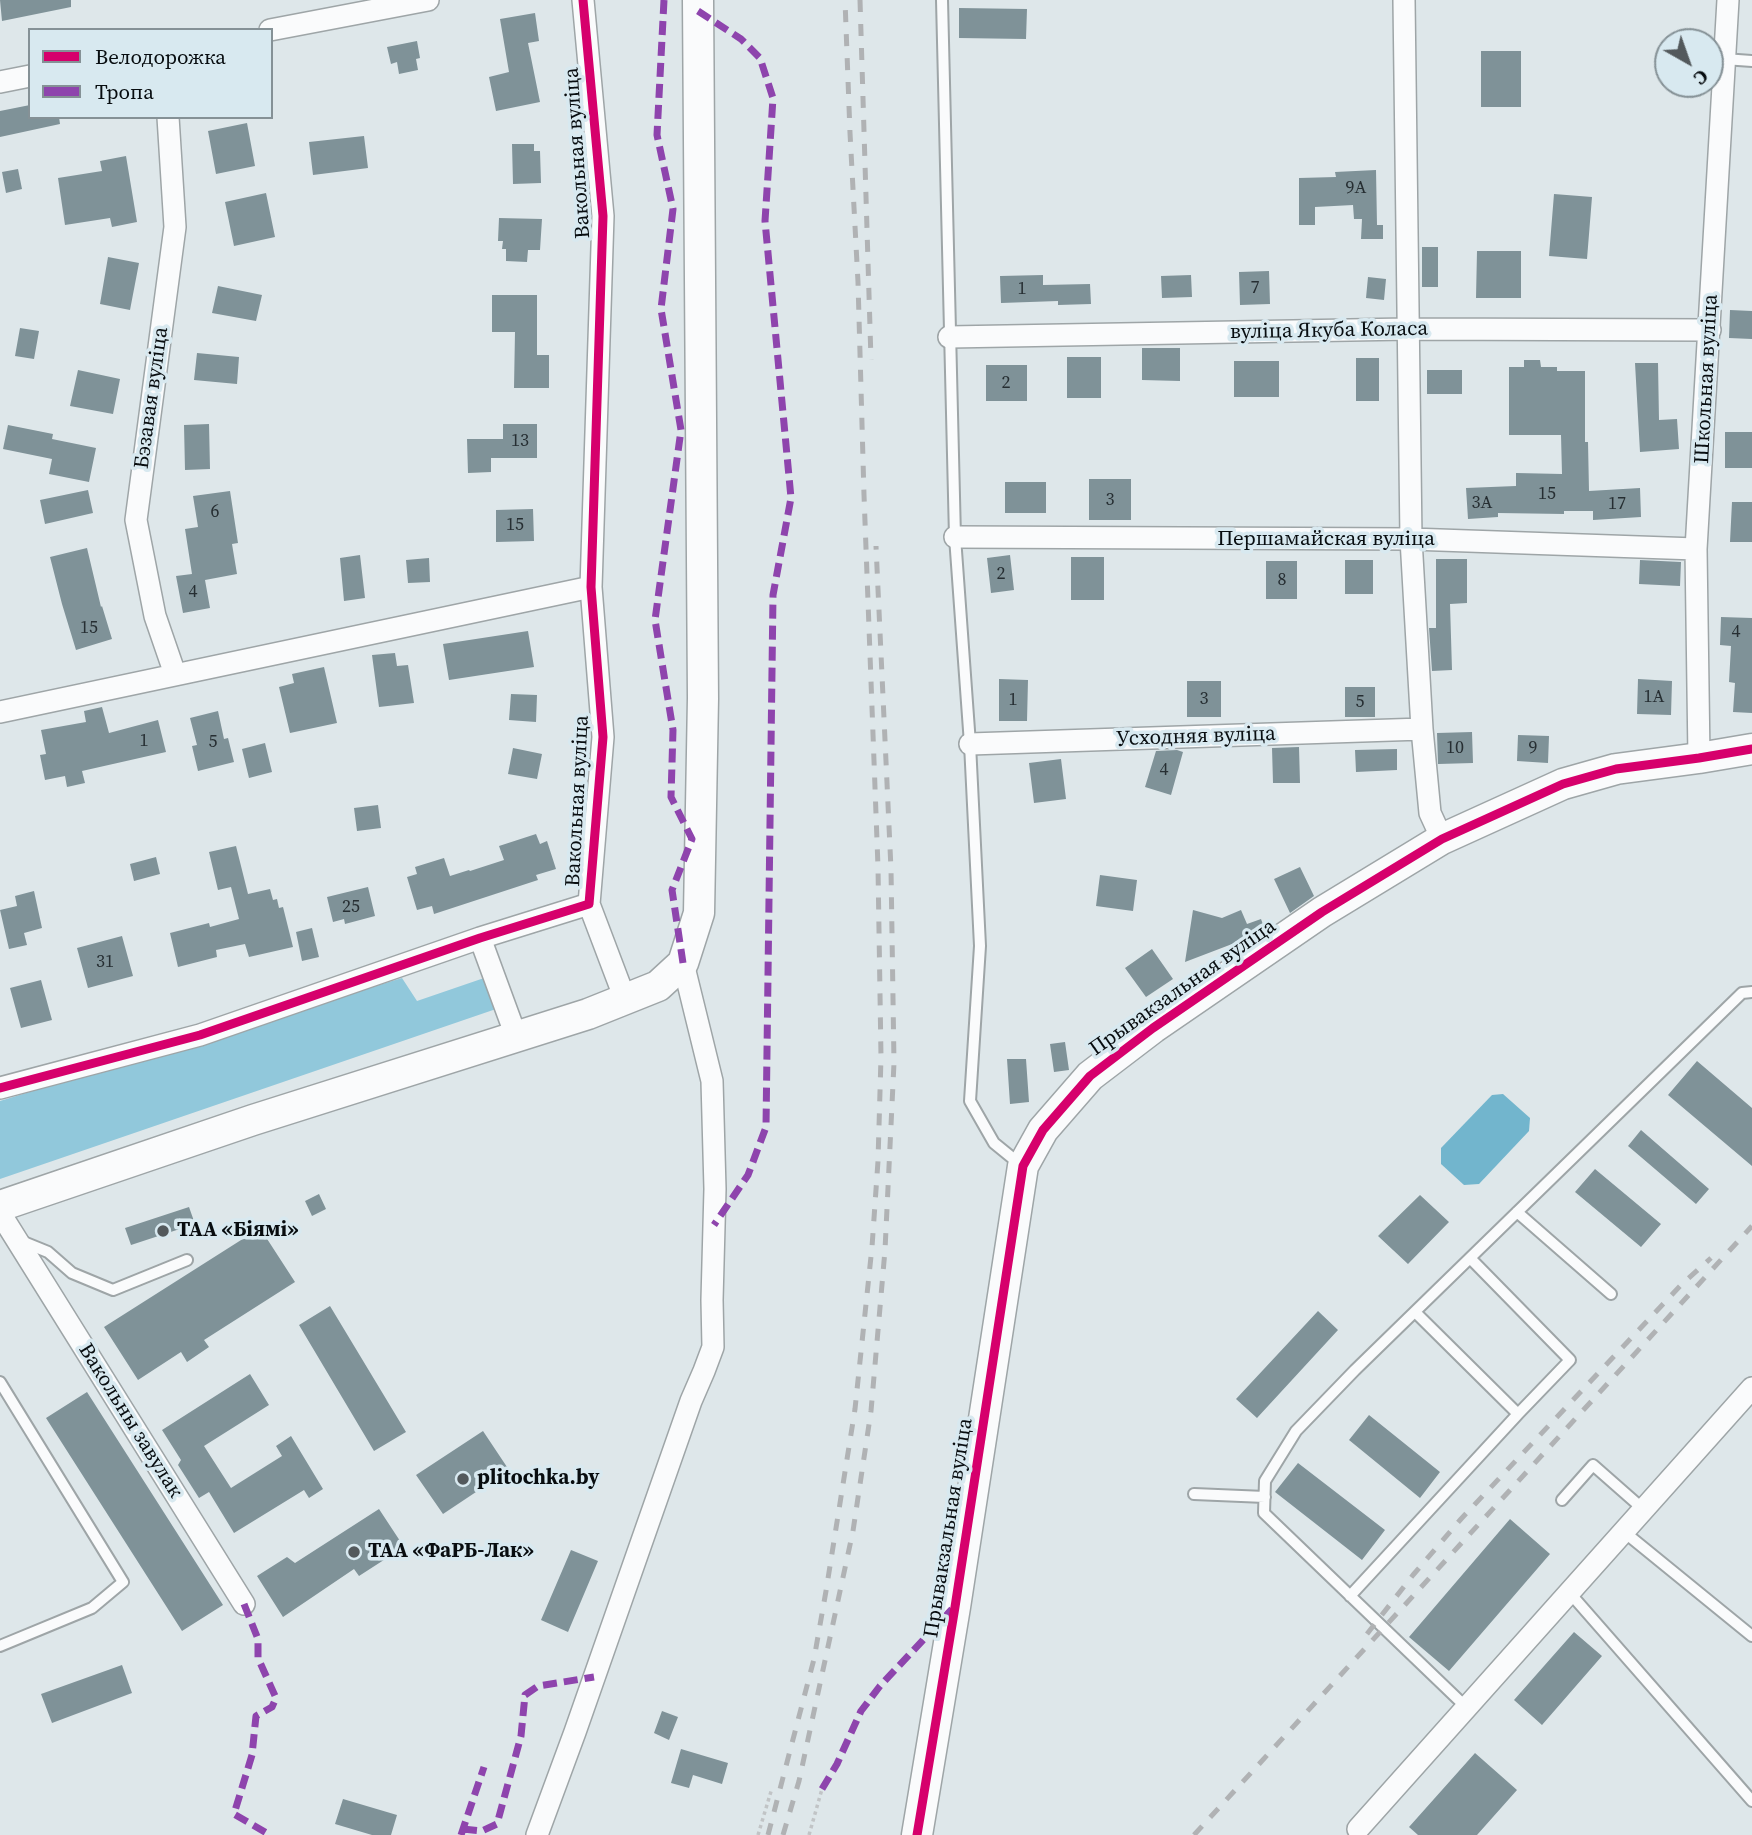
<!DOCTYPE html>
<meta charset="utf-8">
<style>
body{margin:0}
#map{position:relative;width:1752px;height:1835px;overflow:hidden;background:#dee7ea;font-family:"Source Serif 4",serif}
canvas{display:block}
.legend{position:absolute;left:28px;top:28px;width:245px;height:91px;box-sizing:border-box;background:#d8e9f0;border:2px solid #859196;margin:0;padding:9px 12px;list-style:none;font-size:21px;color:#080d10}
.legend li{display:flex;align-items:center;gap:14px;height:35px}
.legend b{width:35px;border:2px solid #859196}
.north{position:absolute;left:1654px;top:28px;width:70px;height:70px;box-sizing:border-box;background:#d8e9f0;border:2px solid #859196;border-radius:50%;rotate:140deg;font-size:19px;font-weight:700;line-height:28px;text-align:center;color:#080d10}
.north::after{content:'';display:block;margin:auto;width:24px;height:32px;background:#53595c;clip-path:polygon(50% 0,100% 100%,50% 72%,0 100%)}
</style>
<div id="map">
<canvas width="1752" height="1835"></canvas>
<ul class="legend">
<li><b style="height:9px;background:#d6006c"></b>Велодорожка</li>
<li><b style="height:9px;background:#8e44ad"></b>Тропа</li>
</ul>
<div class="north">С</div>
</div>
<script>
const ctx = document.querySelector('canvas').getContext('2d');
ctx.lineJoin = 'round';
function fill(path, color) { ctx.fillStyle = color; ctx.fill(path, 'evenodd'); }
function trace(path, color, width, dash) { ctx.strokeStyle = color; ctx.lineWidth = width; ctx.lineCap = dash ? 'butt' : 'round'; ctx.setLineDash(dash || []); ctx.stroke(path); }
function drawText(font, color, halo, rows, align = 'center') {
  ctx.font = font + ' "Source Serif 4",serif'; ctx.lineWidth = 7; ctx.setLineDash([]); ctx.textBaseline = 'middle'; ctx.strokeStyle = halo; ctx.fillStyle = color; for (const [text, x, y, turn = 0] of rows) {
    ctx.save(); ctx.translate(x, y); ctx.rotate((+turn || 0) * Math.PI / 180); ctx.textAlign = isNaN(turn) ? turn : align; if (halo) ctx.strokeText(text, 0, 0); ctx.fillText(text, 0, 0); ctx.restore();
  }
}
const forest = new Path2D(`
 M487,977L496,1009L0,1179V1101L402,978L417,1001Z`);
const water = new Path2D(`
 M1503,1094L1530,1118L1529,1131L1479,1184L1464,1185L1441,1164V1148L1492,1095Z`);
const building = new Path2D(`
 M0,0H71V7L2,21Z
 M959,8L1027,9L1026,39L959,38Z
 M535,13L539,41L528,43L540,102L496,111L489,77L509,72L500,19Z
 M417,41L420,58L416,59L418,70L399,74L397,62L391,64L387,47Z
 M1481,51H1521V107H1481Z
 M30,105V117H59L60,124L0,137V111Z
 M247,123L255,166L216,174L208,131Z
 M364,136L368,168L313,175L309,142Z
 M512,144H534V151H540L541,183L513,184Z
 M126,156L137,222L112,227L110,218L65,225L58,178L102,171L100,161Z
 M18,169L22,189L6,193L2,172Z
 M1376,170L1377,225H1383V239H1361L1362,219H1354L1353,205L1315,207V225H1299V178L1336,177L1335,172Z
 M266,193L275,237L234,246L225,202Z
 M1554,194L1592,197L1587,259L1549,256Z
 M499,218L542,219L540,250H528L527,262L506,261V249H502L503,241H498Z
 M1422,247H1438V287H1422Z
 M1477,251H1521V298H1476Z
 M108,257L139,263L130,310L100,304Z
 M1269,271L1270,304L1240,305L1239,272Z
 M1043,275V285L1090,284L1091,304L1058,305V301L1001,303L1000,276Z
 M1191,275L1192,297L1162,298L1161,276Z
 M1368,277L1386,279L1384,300L1366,298Z
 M218,286L262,295L256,321L212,313Z
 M492,295H537V355H549V388H514L515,332H492Z
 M1730,310L1752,311V339L1729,338Z
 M20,328L39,331L34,359L15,356Z
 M1142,348H1180V381L1142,380Z
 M197,353L239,357L237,384L194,380Z
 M1067,357H1101V398H1067Z
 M1356,358H1379V401H1356Z
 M1524,360H1540L1541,367H1557V371H1585V442H1588L1589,491L1640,488L1641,517L1593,520V511H1564V514L1498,513V517L1468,519L1466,488L1516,486V473L1562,474L1561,435H1509V367H1524Z
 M1234,361H1279V397H1234Z
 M1635,363H1658L1659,420L1677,419L1679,449L1640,452Z
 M986,365H1027V401H986Z
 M78,370L120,379L113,414L70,406Z
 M1427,370H1462V394H1427Z
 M209,424L210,469L185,470L184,425Z
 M503,424H537V458H491V472L468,473L467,439H503Z
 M8,425L53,434L52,439L96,448L89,482L49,474L52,459L3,449Z
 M1725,432H1752V468H1725Z
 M1089,479H1131V520H1089Z
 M1005,482H1046V513H1005Z
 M88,490L93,513L45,524L40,500Z
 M230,491L238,543L232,544L237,574L205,580L210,608L183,613L176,576L192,574L185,529L198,527L193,496Z
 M1732,502H1752V542H1730Z
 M533,509L534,541L496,542V510Z
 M87,548L101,607L102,606L112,639L76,650L62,604L50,557Z
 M360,555L365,598L344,601L340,558Z
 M1010,555L1014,590L991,593L987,558Z
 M1071,557H1104V600H1071Z
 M429,558L430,582L408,583L406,560Z
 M1436,559H1467V603L1450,604L1452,670L1432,671L1429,628H1436Z
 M1345,560H1373V594H1345Z
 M1640,560L1681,562L1680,586L1639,584Z
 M1266,561H1297V599H1266Z
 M1721,617L1752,618V713L1733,712L1735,683L1729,682L1731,646L1720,645Z
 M528,631L534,667L449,680L443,644Z
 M395,653L397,666L408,665L414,703L379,707L372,655Z
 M324,667L337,723L290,733L279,687L294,683L292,674Z
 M999,679L1028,680L1027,721H999Z
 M1638,679L1672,681L1671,715L1637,714Z
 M1187,681H1221V717H1187Z
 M1345,687H1375V717H1345Z
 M511,694L537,695L536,722L509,720Z
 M102,707L109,733L158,720L166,752L82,771L85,783L67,787L65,776L45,780L40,755L46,754L41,730L86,722L84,711Z
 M218,711L224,739L228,738L234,762L198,771L192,746L197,745L190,718Z
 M1472,732L1473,763L1438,764L1437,733Z
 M1518,735L1549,736L1548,763L1517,761Z
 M265,743L272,772L249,778L242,749Z
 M1299,747L1300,783H1273L1272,748Z
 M513,748L542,754L537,779L508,774Z
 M1397,749V770L1356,772L1355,750Z
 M1177,750L1183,752L1171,795L1145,787L1156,751Z
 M1061,759L1066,799L1034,803L1029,763Z
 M378,805L381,828L357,831L354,808Z
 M536,834L540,844L547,841L556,869L536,875L538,880L434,914L432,906L417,910L407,877L417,874L415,867L444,858L450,876L469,870L470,871L504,860L499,846Z
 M236,846L248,894L270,889L273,900L277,899L279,908L283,907L293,947L249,957L245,944L216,950L217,957L178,967L170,933L209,923L210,927L239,919L231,887L218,890L209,852Z
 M156,857L160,874L134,881L130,864Z
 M1300,867L1314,896L1290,913L1274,879Z
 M1100,875L1137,880L1133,911L1096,906Z
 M368,887L375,916L345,924L344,919L333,922L327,897Z
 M34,891L42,928L24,933L27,945L9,949L0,910L17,906L15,896Z
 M1193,910L1222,918L1241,910L1247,924L1261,919L1265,930L1242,946L1240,941L1185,962Z
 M312,928L319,957L302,961L296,932Z
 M122,936L133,976L88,988L77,948Z
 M1152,949L1173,979L1146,997L1125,968Z
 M41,980L52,1020L21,1028L10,988Z
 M1065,1042L1069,1070L1054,1072L1050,1044Z
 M1007,1059H1026L1029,1102L1010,1104Z
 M1697,1061L1752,1108V1166L1668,1095Z
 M1641,1130L1709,1189L1696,1204L1628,1146Z
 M1595,1169L1661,1224L1641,1247L1575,1192Z
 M319,1194L326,1209L312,1216L305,1201Z
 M1420,1195L1449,1222L1408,1264L1378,1236Z
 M189,1207L195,1224L131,1245L125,1228Z
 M260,1228L295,1282L204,1340L209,1347L187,1362L181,1352L138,1380L104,1327Z
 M330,1306L406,1432L374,1451L299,1325Z
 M1318,1311L1338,1330L1257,1418L1236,1399Z
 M250,1374L269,1405L204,1446L231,1488L282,1456L276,1446L291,1436L323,1489L309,1498L304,1490L234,1533L209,1492L199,1498L178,1465L181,1460L162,1430Z
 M87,1392L223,1605L182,1631L46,1418Z
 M1369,1415L1440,1472L1420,1498L1349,1440Z
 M483,1431L509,1470L443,1514L416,1475Z
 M1298,1463L1385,1530L1362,1560L1275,1492Z
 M379,1509L404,1547L359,1576L354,1569L283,1617L257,1576L287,1557L295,1563Z
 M1510,1519L1550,1554L1449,1671L1409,1637Z
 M571,1550L598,1561L568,1632L541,1620Z
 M1574,1632L1602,1656L1542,1725L1514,1700Z
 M122,1665L132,1693L52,1723L41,1694Z
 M662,1711L678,1717L669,1740L654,1733Z
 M681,1749L728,1763L722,1784L693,1775L689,1788L671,1783Z
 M1475,1753L1517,1790L1477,1835H1418L1409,1827Z
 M343,1799L397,1815L391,1835H372L335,1824Z`);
const path = new Path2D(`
 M758,1835L772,1788
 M809,1835L822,1789`);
const lane = new Path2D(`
 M942,0L955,537L970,744L980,946L970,1101L994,1143L1021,1165
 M1724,59L1752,61
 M1517,1212L1611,1294
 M21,1241L48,1252L72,1273L113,1290L187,1260
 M1470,1258L1570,1360L1518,1414
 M0,1382L123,1582L92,1608L0,1646
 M1194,1494L1265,1497
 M1562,1500L1593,1465L1643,1509
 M1623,1531L1752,1636
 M1569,1592L1752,1801
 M1350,1596L1518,1414L1415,1312
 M1466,1707L1264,1513L1265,1481L1296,1431L1355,1370L1742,993L1752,992`);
const street = new Path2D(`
 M1404,0L1411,539L1422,729L1430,813L1442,839
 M270,30L428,0
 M0,82L30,76
 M168,117L175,227L136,520L155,616L175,674
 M949,337L1407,329L1710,330
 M955,537L1411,539L1696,549
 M0,712L591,587
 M970,744L1422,729
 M1699,758L1696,549L1728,0
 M589,904L625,999
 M480,938L516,1036
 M0,1088L200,1035L480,938L589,904L603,737L591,587L603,216L583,0
 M0,1213L244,1604
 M1358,1829L1752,1388
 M537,1835L575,1732L691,1401L704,1371L713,1347L712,1300L715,1189L712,1081L683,963`);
const secondary = new Path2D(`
 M0,1206L253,1120L588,1014L658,986L683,963L699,913L703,698L698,0
 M917,1835L955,1607L1023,1166L1043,1130L1090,1076L1153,1028L1322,912L1442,839L1563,784L1616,769L1699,758L1752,749`);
const rail = new Path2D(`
 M860,0L871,360
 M1367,1634L1413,1575L1461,1519L1681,1285L1711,1258
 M768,1835L814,1659L826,1591L855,1409L872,1247L878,1161L881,1057L878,867L864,495L858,282L850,133L845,0
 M783,1835L799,1781L853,1531L871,1411L885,1250L894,1063L891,869L876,546
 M1194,1835L1752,1226`);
const quiet = new Path2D(`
 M664,0L657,135L673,209L661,309L681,430L655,620L673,730L671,797L692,839L672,890L683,963
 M698,11L741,39L760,58L773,98L765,221L791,498L773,595L766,1127L748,1175L714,1225
 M244,1604L258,1639V1658L276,1698L272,1707L256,1716L252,1755L234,1814L270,1835
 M822,1789L837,1764L861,1711L880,1686L952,1609
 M463,1829L482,1831L497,1824L521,1736L525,1695L538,1686L594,1677
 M461,1835L484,1767`);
const cycleway = new Path2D(`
 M0,1088L200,1035L480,938L589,904L603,737L591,587L603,216L583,0
 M917,1835L955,1607L1023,1166L1043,1130L1090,1076L1153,1028L1322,912L1442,839L1563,784L1616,769L1699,758L1752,749`);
const markers = [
 [163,1231,7,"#53595c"],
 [463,1479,7,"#53595c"],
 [354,1552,7,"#53595c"]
];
const numberNames = [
 ["9А",1356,188],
 ["7",1255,288],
 ["1",1022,289],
 ["2",1006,383],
 ["13",520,441],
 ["15",1547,494],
 ["3",1110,500],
 ["3А",1482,503],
 ["17",1617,504],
 ["6",215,512],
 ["15",515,525],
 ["2",1001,574],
 ["8",1282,580],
 ["4",193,592],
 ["15",89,628],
 ["4",1736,632],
 ["1А",1654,697],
 ["3",1204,699],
 ["1",1013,700],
 ["5",1360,702],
 ["1",144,741],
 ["5",213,742],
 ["10",1455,748],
 ["9",1533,748],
 ["4",1164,770],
 ["25",351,907],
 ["31",105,962]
];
const streetNames = [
 ["Вакольная вуліца",578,153,-94],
 ["вуліца Якуба Коласа",1329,331,-1],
 ["Школьная вуліца",1707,379,-87],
 ["Бэзавая вуліца",152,398,-82],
 ["Першамайская вуліца",1326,540],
 ["Усходняя вуліца",1196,737,-2],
 ["Вакольная вуліца",578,801,-87],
 ["Прывакзальная вуліца",1183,988,-35],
 ["Вакольны завулак",130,1421,58],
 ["Прывакзальная вуліца",949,1528,-81]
];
const poiNames = [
 ["ТАА «Біямі»",177,1231],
 ["plitochka.by",477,1479],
 ["ТАА «ФаРБ-Лак»",368,1552]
];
fill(forest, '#91c8db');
fill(water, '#72b5cd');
fill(building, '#7f9298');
trace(lane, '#9ea5a7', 14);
trace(street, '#9ea5a7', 24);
trace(secondary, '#9ea5a7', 33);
trace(path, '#c1c4c6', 3.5, [3.5, 3.5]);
trace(lane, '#fafbfc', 10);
trace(street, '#fafbfc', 21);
trace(secondary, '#fafbfc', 30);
trace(rail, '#b0b2b4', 5, [12, 12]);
trace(quiet, '#8e44ad', 7, [14, 7]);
trace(cycleway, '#d6006c', 9);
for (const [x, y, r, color] of markers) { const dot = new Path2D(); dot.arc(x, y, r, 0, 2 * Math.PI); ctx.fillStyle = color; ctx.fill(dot); trace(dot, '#d8e9f0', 2.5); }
drawText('18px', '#262e32', null, numberNames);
drawText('21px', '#080d10', '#d8e9f0', streetNames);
drawText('bold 21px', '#080d10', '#d8e9f0', poiNames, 'left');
</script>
